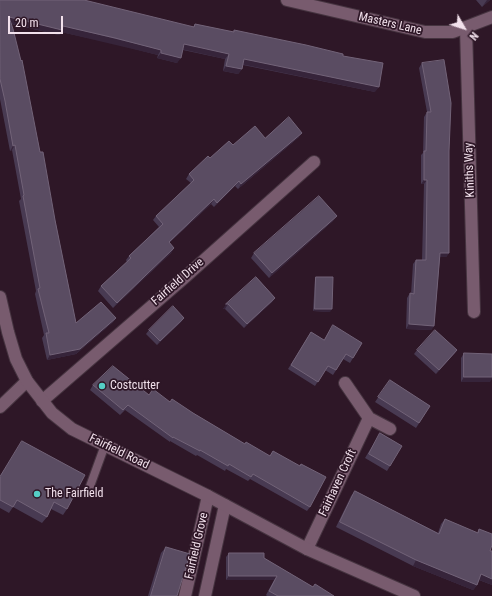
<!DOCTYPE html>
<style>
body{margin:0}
#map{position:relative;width:492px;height:596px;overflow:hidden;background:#2e1727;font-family:"Roboto Condensed",sans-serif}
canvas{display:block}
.north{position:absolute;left:444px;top:8px;width:40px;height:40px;-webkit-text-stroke:3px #2e1727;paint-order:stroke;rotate:129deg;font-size:11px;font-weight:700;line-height:16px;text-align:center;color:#f2e1ec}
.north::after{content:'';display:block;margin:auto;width:14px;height:18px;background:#f2e1ec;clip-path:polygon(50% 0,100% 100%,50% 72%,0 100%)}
.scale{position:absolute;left:8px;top:16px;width:55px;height:18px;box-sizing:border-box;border:2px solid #f2e1ec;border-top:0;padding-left:5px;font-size:12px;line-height:14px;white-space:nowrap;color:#f2e1ec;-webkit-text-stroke:3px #2e1727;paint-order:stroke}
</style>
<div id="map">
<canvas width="492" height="596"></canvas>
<div class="north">N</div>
<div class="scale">20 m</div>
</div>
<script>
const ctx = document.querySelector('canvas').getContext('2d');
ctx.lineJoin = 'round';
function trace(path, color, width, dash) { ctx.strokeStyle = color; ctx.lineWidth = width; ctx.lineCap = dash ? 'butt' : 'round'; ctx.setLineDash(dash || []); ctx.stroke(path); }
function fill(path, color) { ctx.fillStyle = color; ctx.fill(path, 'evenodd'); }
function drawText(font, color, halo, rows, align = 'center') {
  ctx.font = font + ' "Roboto Condensed",sans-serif'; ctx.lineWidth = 3.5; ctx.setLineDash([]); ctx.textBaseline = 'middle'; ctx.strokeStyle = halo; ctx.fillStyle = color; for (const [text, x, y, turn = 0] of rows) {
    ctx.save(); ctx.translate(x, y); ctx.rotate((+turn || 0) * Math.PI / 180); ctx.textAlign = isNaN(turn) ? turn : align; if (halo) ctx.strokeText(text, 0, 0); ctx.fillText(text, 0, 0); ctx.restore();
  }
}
const service = new Path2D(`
 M89,489L105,445`);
const minor = new Path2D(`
 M466,28L474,312
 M345,383L369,418L390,429
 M42,401L184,278L314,162
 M307,549L369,418
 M185,596L208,496
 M205,596L225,505`);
const tertiary = new Path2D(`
 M287,0L425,32H453L492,17
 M0,407L27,381`);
const secondary = new Path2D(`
 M0,297L8,332L16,359L27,381L52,413L72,429L208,496L307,549L414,596`);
const wall = new Path2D(`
 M0,0L193,27L195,24L233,32L234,30L343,56L375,92L243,65L242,69L238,74L223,71L225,59L183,50L177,63L157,58L158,55L111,43L61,32L59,35L11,24L55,220L76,323L116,318L113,322L76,354L47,360L42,338L44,335L35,294L36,291L19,201L21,199L12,150L10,151L0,99Z
 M476,0H490L482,7Z
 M422,63L449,151V253L446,257H440L434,326L431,330L406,329L407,298L410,293L411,294L413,264L416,260H422L424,184H421V155L423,153L424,117L427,112L419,68Z
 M299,137L238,189L235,186L214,207L211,204L169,243L174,248L171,253L113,308L98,291L101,286L127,262L126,260L129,256L159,227L153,220L156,216L191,183L186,179L189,174L210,158L233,145L265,138Z
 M334,220L269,278L251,258L254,253Z
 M256,277L275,298L272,302L244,328L225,309H223Z
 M316,277L330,312L313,311L315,279Z
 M184,318L181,322L157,345L146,334L149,330Z
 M311,332L353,358L350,363L343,359L333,375L325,370L315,386L288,369Z
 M417,350H457L454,354L436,374L414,354Z
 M464,353L490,382H461V358Z
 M390,380L430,406L416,428L375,402Z
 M93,385L149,395L170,402L193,413L245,444L270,456L273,451L299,466L301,464L310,507L307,511L250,479L248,481L226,469L225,471L197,455L196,456L170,441V442L125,410L120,415L90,390Z
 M380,433L390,466L387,471L365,458Z
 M22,441L67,509L63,515L51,509L47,517L42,523L13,507L9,513L0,508V476Z
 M355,491L438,533L441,524L445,519L477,533L479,529L490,551H492V585L479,580L477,585L473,590L413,566L336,527L351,496Z
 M166,547L177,596H148L161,553Z
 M229,553L264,558L313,587L334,596H267L266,595L274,580H226V557Z`);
const shadedWall = new Path2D(`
 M487,0H490L482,7Z
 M9,17L63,26L161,50L158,55L61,32L59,35L5,22Z
 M184,44L229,54L225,59L181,49Z
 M161,53L181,58L177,63L157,58Z
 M244,59L379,87L375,92L241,64Z
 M226,66L242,69L238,74L223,71Z
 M302,133L299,137L238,189L241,184Z
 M15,145L12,150L10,151L13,146Z
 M424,180H427L424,184H421Z
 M239,181L235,186L214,207L217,203Z
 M214,199L211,204L165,246L169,242Z
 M337,216L334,220L269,278L272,273Z
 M174,248L171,253L113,308L117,303Z
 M440,253H449L446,257H437Z
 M275,298L272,302L244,328L247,324Z
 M226,304H228L225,309H223Z
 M315,309H332L330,312L313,311Z
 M116,318L113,322L76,354L47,360L50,355Z
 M184,318L181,322L157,345L160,341Z
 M409,324L434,326L431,330L406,329Z
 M457,350L454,354L436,374L439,370Z
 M464,377H492V379L490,382H461Z
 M416,560L477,585L473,590L413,566Z
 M481,574L492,579V585L477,579Z
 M229,576H277L274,580H226Z`);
const building = new Path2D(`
 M0,0H84L194,27L195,24L234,32V30L306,45L343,54V56L383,63L379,87L244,59L242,69L226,66L229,54L184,44L181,58L161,53V50L115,38L63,26L62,30L9,17L13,29L21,61L22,60L40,152H43L55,220L76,323L101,302L116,318L80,349L50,355L46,333H49L38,289L40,288L23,196L24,195L15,145L13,146L5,101L0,79Z
 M444,60L451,103L449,151V253H440L434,326L409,324L410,293L414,294L416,260H426L427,180H424V151H426L427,112H431L422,63Z
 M289,117L302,133L241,184L239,181L217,203L214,199L169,242L174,248L117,303L101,286L131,258L129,256L163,224L156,216L194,180L189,174L208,156L210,158L229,141L233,145L255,126L265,138Z
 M319,196L337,216L272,273L254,253Z
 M256,277L275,298L247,324L228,304H226Z
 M316,277H333L332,309H315Z
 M173,306L184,318L160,341L149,330Z
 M333,325L362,343L353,358L346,354L336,370L328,366L318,382L291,365L311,332L324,340Z
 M435,330L457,350L439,370L417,350Z
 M464,353L492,354V377H464Z
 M113,366L149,395L153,389L170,402L172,399L193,413L245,444L246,442L270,456L273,451L300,466L301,464L326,477L310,507L253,474L251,477L229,464L228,466L200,450V451L173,437V438L128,405L123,410L93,385Z
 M390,380L430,406L419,423L378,397Z
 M380,433L402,446L390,466L369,454Z
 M22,441L85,475L67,509L54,502L47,517L17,500L13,507L0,500V477Z
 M355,491L439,534L445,519L478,533L479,529L492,534V545L490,551H492V579L481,574L477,585L416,560L340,522Z
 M166,547L190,554L177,596H151Z
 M229,553H264V558L313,587L315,584L334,596H278L269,591L277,576H229Z`);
const markers = [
 [102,386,4,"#55cec6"],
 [37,494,4,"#55cec6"]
];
const streetNames = [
 ["Masters Lane",390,24,13],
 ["Kiniths Way",470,170,-92],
 ["Fairfield Drive",178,282,-41],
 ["Fairfield Road",119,452,26],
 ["Fairhaven Croft",338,483,-65],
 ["Fairfield Grove",197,546,-77]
];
const poiNames = [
 ["Costcutter",110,386],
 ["The Fairfield",45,494]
];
trace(service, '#463440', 10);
trace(minor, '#463440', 14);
trace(tertiary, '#463440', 14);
trace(secondary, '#463440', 14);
trace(service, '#785b6e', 8);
trace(minor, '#785b6e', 12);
trace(tertiary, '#785b6e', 12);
trace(secondary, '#785b6e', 12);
fill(wall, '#483a52');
fill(shadedWall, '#36243a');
fill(building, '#5a4c62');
trace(building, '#726378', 1);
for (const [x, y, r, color] of markers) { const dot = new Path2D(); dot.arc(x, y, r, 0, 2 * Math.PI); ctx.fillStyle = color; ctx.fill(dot); trace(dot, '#2e1727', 1.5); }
drawText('12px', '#f2e1ec', '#2e1727', streetNames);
drawText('12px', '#f2e1ec', '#2e1727', poiNames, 'left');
</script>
